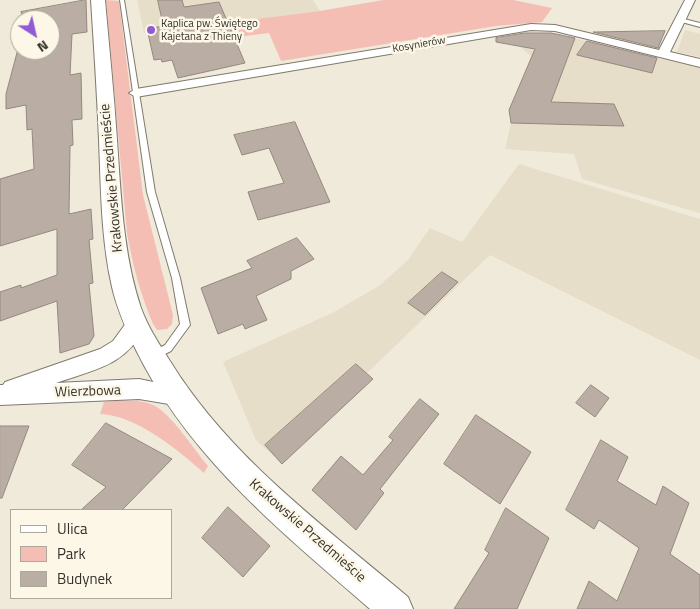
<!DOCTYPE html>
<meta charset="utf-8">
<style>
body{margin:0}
#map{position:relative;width:700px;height:609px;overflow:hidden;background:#efeada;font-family:"Titillium Web",sans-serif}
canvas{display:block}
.legend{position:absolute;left:10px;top:509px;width:162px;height:90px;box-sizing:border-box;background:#fdf7e8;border:1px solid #aca89c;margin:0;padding:6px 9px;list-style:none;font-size:15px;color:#33312b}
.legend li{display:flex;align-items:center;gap:10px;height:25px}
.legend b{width:25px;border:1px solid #aca89c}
.north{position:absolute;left:10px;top:10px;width:50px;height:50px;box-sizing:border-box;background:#fdf7e8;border:1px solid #aca89c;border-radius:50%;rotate:145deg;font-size:14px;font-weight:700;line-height:20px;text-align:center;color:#33312b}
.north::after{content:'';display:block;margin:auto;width:18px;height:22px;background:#905bd4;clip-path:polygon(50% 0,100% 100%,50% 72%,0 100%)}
</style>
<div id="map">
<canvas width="700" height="609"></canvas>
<ul class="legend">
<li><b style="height:6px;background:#fff"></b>Ulica</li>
<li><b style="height:14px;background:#f4beb4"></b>Park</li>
<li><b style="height:14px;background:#baada3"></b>Budynek</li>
</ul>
<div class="north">N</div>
</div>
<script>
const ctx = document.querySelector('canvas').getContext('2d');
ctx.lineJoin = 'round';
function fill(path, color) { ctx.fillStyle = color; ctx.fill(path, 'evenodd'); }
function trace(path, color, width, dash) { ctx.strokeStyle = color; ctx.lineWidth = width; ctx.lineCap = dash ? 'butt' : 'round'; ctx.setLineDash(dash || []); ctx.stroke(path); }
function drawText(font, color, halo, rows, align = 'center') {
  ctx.font = font + ' "Titillium Web",sans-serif'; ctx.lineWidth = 5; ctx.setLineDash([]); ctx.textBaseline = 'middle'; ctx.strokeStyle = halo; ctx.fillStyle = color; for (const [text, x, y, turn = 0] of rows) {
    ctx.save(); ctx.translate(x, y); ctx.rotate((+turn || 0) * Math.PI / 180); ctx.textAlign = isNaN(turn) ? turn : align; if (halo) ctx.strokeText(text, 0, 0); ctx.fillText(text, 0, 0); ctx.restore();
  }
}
const built = new Path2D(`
 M137,0H313L320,11L144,33Z
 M685,30L700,34V57L677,52Z
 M524,33H551L700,68V213L582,179L574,154L505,149L511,123L509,110L532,57L520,47L522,39H528Z
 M519,164L700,219V360L490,255L367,373L373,379L282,464L256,440L223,362L332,313L379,286L408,260L430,228L462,242Z`);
const green = new Path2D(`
 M106,0L119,1L143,195L173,315L172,324L167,329L157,330L153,324C140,293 133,266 127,233Z
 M383,0H513L552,8L542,22L496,26L281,61L269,33L229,38L224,23L320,11Z
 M119,400C130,401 143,400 153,405C171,413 195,451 208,466L204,473C178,450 136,415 100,414L104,402Z`);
const building = new Path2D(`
 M86,0L87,32L72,34L70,75L81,73L82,119L72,120L73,145L70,146L69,214L91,209L93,239L89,240L93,283L89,284L94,336L89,344L60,353L57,301L0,321V292L21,285V288L57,275V229L0,246V179L34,169L32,129L27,130L26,105L6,109V94L18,49L50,50V20H25L21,12Z
 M158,0H182L184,7L219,2L245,63L178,78L172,60L162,62L161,59L154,60L147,29L163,26Z
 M665,31L658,48L593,32H594Z
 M525,33H551L575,38L551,102L614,104L624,126L511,123L509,110L535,49L496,42V38Z
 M587,41L657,58L652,73L577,55Z
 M295,122L330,202L258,220L248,192L284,183L269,148L242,155L234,135Z
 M297,238L314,259L291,271V279L256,296L267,320L245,329L243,324L218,334L201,288L252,268L247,261Z
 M442,272L458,282L425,315L408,303Z
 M356,364L373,379L282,464L265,445Z
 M591,385L609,398L595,417L576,403Z
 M420,399L439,414L380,489L384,493L356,530L312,490L341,456L363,475L393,440L389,437Z
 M476,415L531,452L500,504L444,464Z
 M106,423L172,459L122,510H81L106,487L72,465Z
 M0,426H29L2,498H0Z
 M601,440L628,457L617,481L656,505L663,486L689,503L670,554L700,575V609H577L589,581L617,601L639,548L599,520L594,529L566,510Z
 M228,507L270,546L243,577L202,538Z
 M506,508L549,538L517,609H454L489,553L485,550Z`);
const service = new Path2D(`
 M120,0H124L155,192L180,278L190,325L171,351L153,360L150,359L148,356L150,353L165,345L180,324L172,278L147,192Z
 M680,18L700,23V27L678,21V19Z`);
const minor = new Path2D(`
 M685,0H695L670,52L700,59V67L555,31L531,30L136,97L129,93L136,89L531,24L555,25L659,50Z
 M136,317L143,319L146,325C126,366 96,369 56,383L139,379L182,388L186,395L182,402L175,405L139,399L0,405V385H3L5,382L100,349L113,341L129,319Z`);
const tertiary = new Path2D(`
 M91,0H105C109,46 114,93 117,140C121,196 123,254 141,308C148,327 159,344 170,361C229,457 323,525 408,597L413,609H370C282,532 189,458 136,350C126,329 117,309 112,287C101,239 101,189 99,140C97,93 94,47 91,0Z`);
const markers = [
 [151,30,5,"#905bd4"]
];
const farPoinames = [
 ["Kaplica pw. Świętego",161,24],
 ["Kajetana z Thieny",161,37]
];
const farStreetnames = [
 ["Kosynierów",419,45,-10]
];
const streetNames = [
 ["Krakowskie Przedmieście",112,178,-95],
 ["Wierzbowa",88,392,-2],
 ["Krakowskie Przedmieście",307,531,41]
];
fill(built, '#e7dec9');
fill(green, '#f4beb4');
fill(building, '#baada3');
trace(building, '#95887e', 1);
trace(service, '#807a6d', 2);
trace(minor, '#807a6d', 2);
trace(tertiary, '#807a6d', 2);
fill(service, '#fff');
fill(minor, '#fff');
fill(tertiary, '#fff');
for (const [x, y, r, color] of markers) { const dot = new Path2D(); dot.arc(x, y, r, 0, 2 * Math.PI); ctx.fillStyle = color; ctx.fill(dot); trace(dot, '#fdf7e8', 2); }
drawText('11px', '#33312b', '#fdf7e8', farPoinames, 'left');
drawText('11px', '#33312b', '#fdf7e8', farStreetnames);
drawText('14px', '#33312b', '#fdf7e8', streetNames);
</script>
